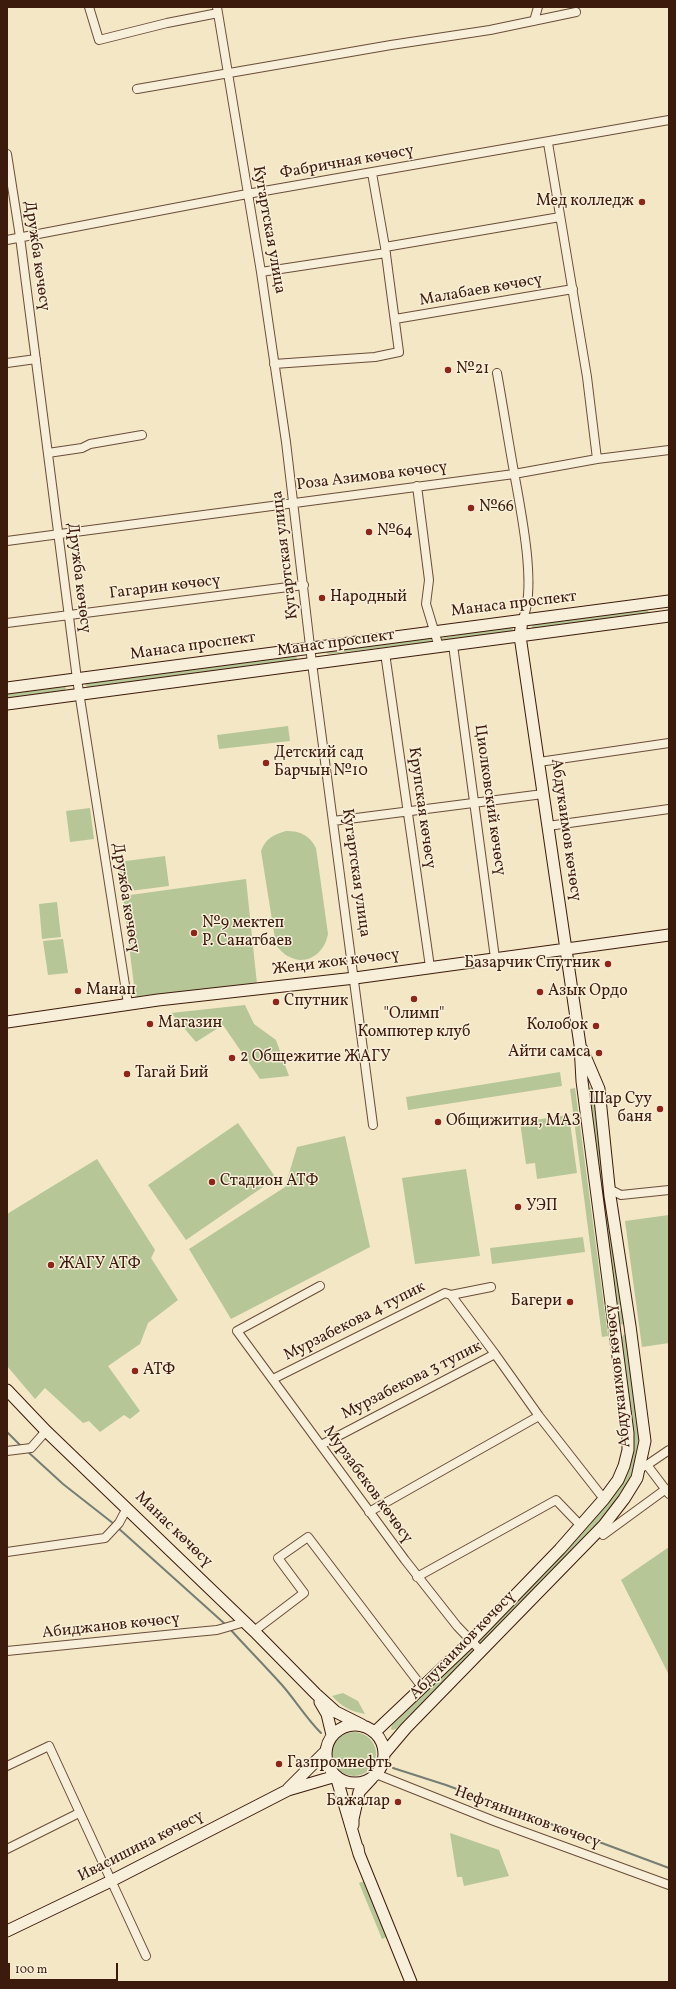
<!DOCTYPE html>
<meta charset="utf-8">
<style>
body{margin:0}
#map{position:relative;width:676px;height:1989px;overflow:hidden;background:#f3e7c5;font-family:Vollkorn,serif}
canvas{display:block}
.frame{position:absolute;inset:0;border:8px solid #3c1a0c;pointer-events:none}
.scale{position:absolute;left:8px;top:1963px;width:110px;height:18px;box-sizing:border-box;border:2px solid #3c1a0c;border-top:0;padding-left:5px;font-size:12px;line-height:14px;white-space:nowrap;color:#3c1a0c;-webkit-text-stroke:3px #f7efd9;paint-order:stroke}
</style>
<div id="map">
<canvas width="676" height="1989"></canvas>
<div class="frame"></div>
<div class="scale">100 m</div>
</div>
<script>
const ctx = document.querySelector('canvas').getContext('2d');
ctx.lineJoin = 'round';
function fill(path, color) { ctx.fillStyle = color; ctx.fill(path, 'evenodd'); }
function trace(path, color, width, dash) { ctx.strokeStyle = color; ctx.lineWidth = width; ctx.lineCap = dash ? 'butt' : 'round'; ctx.setLineDash(dash || []); ctx.stroke(path); }
function drawText(font, color, halo, rows, align = 'center') {
  ctx.font = font + ' Vollkorn,serif'; ctx.lineWidth = 3; ctx.setLineDash([]); ctx.textBaseline = 'middle'; ctx.strokeStyle = halo; ctx.fillStyle = color; for (const [text, x, y, turn = 0] of rows) {
    ctx.save(); ctx.translate(x, y); ctx.rotate((+turn || 0) * Math.PI / 180); ctx.textAlign = isNaN(turn) ? turn : align; if (halo) ctx.strokeText(text, 0, 0); ctx.fillText(text, 0, 0); ctx.restore();
  }
}
const green = new Path2D(`
 M647,609L649,613L532,629V627L533,624Z
 M511,626L513,628L512,632L443,641L441,638Z
 M430,636L432,640L430,642L329,654L326,653V651Z
 M296,654L297,660L89,688L85,685L86,683Z
 M64,684L66,689L64,691L7,698V691Z
 M288,726L290,741L219,749L217,735Z
 M90,808L94,839L70,842L66,811Z
 M286,831C301,831 309,835 316,848L328,934C322,963 293,969 276,945L261,851C266,838 273,835 286,831Z
 M165,856L169,886L122,892L118,862Z
 M246,879L257,984L136,1002L123,896Z
 M57,902L61,937L42,939L39,904Z
 M63,939L68,973L48,975L43,941Z
 M245,1005L254,1024L276,1040L289,1076L260,1079L223,1025L196,1042L171,1013Z
 M560,1072L562,1086L408,1110L406,1097Z
 M591,1087L594,1089L625,1322L622,1325L618,1322L587,1089Z
 M575,1088L608,1336L602,1337L570,1089Z
 M569,1115L577,1173L537,1179L535,1163L526,1164L520,1122Z
 M238,1123L276,1178L186,1240L148,1185Z
 M345,1136L370,1247L231,1319L189,1249L285,1187L297,1147Z
 M97,1159L155,1250L151,1258L178,1300L148,1323L140,1344L108,1366L140,1411L130,1419L124,1415L100,1432L89,1421L83,1423L45,1388L35,1399L7,1366V1214Z
 M466,1169L480,1256L415,1264L402,1178Z
 M669,1215V1343L642,1347L625,1221Z
 M583,1237L585,1252L492,1264L490,1248Z
 M624,1334L626,1335C629,1358 632,1381 635,1404C637,1421 641,1439 638,1456C631,1505 519,1605 481,1643H478V1639L627,1471L621,1339Z
 M669,1547V1675L621,1580Z
 M471,1647L474,1651L396,1729L392,1730L391,1729L392,1725Z
 M343,1693L358,1701L365,1714C350,1711 342,1707 332,1696Z
 M332 1754a22 22 0 1 1 44 0a22 22 0 1 1-44 0Z
 M450,1833L499,1850L509,1876L464,1886L462,1877H457Z
 M364,1881L387,1937L382,1939L359,1883Z`);
const stream = new Path2D(`
 M7,1432L22,1447
 M27,1451L63,1484L114,1524
 M117,1527L225,1624
 M230,1629C247,1648 265,1666 282,1685C296,1701 306,1718 321,1733
 M393,1768L446,1785L669,1868`);
const street = new Path2D(`
 M89,7L99,40L167,23L218,13
 M217,7L261,272L286,442L312,663L373,1125
 M534,21L538,7
 M137,89L391,45L490,30L576,12
 M548,143L587,377L597,459
 M7,154L20,237L77,679L128,1004
 M7,240L247,194L669,120
 M385,247L560,217
 M261,272L386,253
 M395,319L573,289
 M7,363L36,359
 M274,364L375,357L399,352L385,247L372,173
 M497,373C503,406 508,439 514,472C520,507 538,590 522,620
 M48,453L82,448L90,444L142,435
 M417,486L429,580L426,604L439,647
 M7,541L514,474L597,459L669,450
 M7,623L304,585
 M453,645L495,958
 M385,653L430,967
 M539,762L669,743
 M333,821L543,794
 M548,826L669,809
 M609,1189L621,1195L669,1190
 M320,1286L237,1331L405,1560L457,1626L481,1651
 M451,1295L491,1287
 M273,1379L445,1293L451,1295L495,1354L539,1416L604,1499
 M321,1445L495,1354
 M7,1451L31,1448L46,1431
 M647,1465L669,1450
 M640,1468L647,1465L669,1494
 M369,1512L539,1416
 M603,1535L666,1489
 M7,1552L105,1538L119,1523L127,1508
 M417,1577L556,1500L581,1526
 M254,1631L304,1593L278,1558L308,1537L422,1687
 M7,1651L185,1633L217,1630L245,1622
 M7,1766L49,1746L146,1956
 M376,1774L494,1821L669,1885
 M7,1849L79,1813`);
const secondary = new Path2D(`
 M7,688L669,601
 M7,704L669,616
 M7,1022L158,1000L355,978L669,935
 M7,1390L46,1431L254,1631L316,1694L336,1712L362,1725
 M320,1702L327,1714L332,1735
 M326 1754a29 29 0 1 1 58 0a29 29 0 1 1-58 0Z
 M375,1732L470,1642L560,1549L604,1499L618,1480L624,1466L628,1450V1433L582,1081L580,1045L520,636L522,620
 M384,1754L406,1728L604,1525L624,1499L637,1478L645,1441L630,1326L610,1196L599,1089L582,1049
 M288,1789L325,1752
 M353,1825V1819L359,1792L372,1778
 M358,1848L359,1854L411,1982
 M7,1931L111,1881L288,1790L336,1776L359,1854`);
const markers = [
 [642,202,4,"#8f2418"],
 [448,370,4,"#8f2418"],
 [471,508,4,"#8f2418"],
 [369,532,4,"#8f2418"],
 [322,598,4,"#8f2418"],
 [266,763,4,"#8f2418"],
 [194,933,4,"#8f2418"],
 [608,964,4,"#8f2418"],
 [78,991,4,"#8f2418"],
 [540,992,4,"#8f2418"],
 [414,999,4,"#8f2418"],
 [276,1002,4,"#8f2418"],
 [150,1024,4,"#8f2418"],
 [596,1026,4,"#8f2418"],
 [599,1053,4,"#8f2418"],
 [232,1058,4,"#8f2418"],
 [127,1074,4,"#8f2418"],
 [660,1109,4,"#8f2418"],
 [438,1122,4,"#8f2418"],
 [212,1182,4,"#8f2418"],
 [518,1207,4,"#8f2418"],
 [51,1265,4,"#8f2418"],
 [570,1302,4,"#8f2418"],
 [135,1371,4,"#8f2418"],
 [279,1764,4,"#8f2418"],
 [398,1802,4,"#8f2418"]
];
const streetNames = [
 ["Фабричная көчөсү",347,163,-10],
 ["Кугартская улица",268,230,80],
 ["Дружба көчөсү",36,256,82],
 ["Малабаев көчөсү",481,291,-10],
 ["Роза Азимова көчөсү",372,477,-7],
 ["Кугартская улица",286,555,-97],
 ["Дружба көчөсү",78,578,83],
 ["Гагарин көчөсү",165,588,-7],
 ["Манаса проспект",514,605,-7],
 ["Манас проспект",336,644,-8],
 ["Манаса проспект",193,647,-8],
 ["Циолковский көчөсү",489,800,82],
 ["Крупская көчөсү",421,808,82],
 ["Абдукаимов көчөсү",565,830,82],
 ["Кугартская улица",355,873,82],
 ["Дружба көчөсү",125,898,81],
 ["Жеңи жок көчөсү",336,963,-7],
 ["Мурзабекова 4 тупик",355,1322,-27],
 ["Абдукаимов көчөсү",619,1376,-96],
 ["Мурзабекова 3 тупик",412,1381,-27],
 ["Мурзабеков көчөсү",367,1485,54],
 ["Манас көчөсү",173,1530,44],
 ["Абиджанов көчөсү",111,1627,-6],
 ["Абдукаимов көчөсү",463,1646,-46],
 ["Нефтянников көчөсү",527,1818,20],
 ["Ивасишина көчөсү",141,1847,-27]
];
const poiNames = [
 ["Мед колледж",634,202,"right"],
 ["№21",456,370],
 ["№66",479,508],
 ["№64",377,532],
 ["Народный",330,598],
 ["Детский сад",274,754],
 ["Барчын №10",274,772],
 ["№9 мектеп",202,924],
 ["Р. Санатбаев",202,942],
 ["Базарчик Спутник",600,964,"right"],
 ["Манап",86,991],
 ["Азык Ордо",548,992],
 ["Спутник",284,1002],
 ["\"Олимп\"",414,1015,"center"],
 ["Компютер клуб",414,1033,"center"],
 ["Магазин",158,1024],
 ["Колобок",588,1026,"right"],
 ["Айти самса",591,1053,"right"],
 ["2 Общежитие ЖАГУ",240,1058],
 ["Тагай Бий",135,1074],
 ["Шар Суу",652,1100,"right"],
 ["баня",652,1118,"right"],
 ["Общижития, МАЗ",446,1122],
 ["Стадион АТФ",220,1182],
 ["УЭП",526,1207],
 ["ЖАГУ АТФ",59,1265],
 ["Багери",562,1302,"right"],
 ["АТФ",143,1371],
 ["Газпромнефть",287,1764],
 ["Бажалар",390,1802,"right"]
];
fill(green, '#b7c697');
trace(stream, '#767d74', 2);
trace(street, '#6a4d3a', 10);
trace(secondary, '#3c1a0c', 13);
trace(street, '#f7efd9', 8);
trace(secondary, '#f7efd9', 11);
for (const [x, y, r, color] of markers) { const dot = new Path2D(); dot.arc(x, y, r, 0, 2 * Math.PI); ctx.fillStyle = color; ctx.fill(dot); trace(dot, '#f7efd9', 1.5); }
drawText('16px', '#3c1a0c', '#f7efd9', streetNames);
drawText('16px', '#3c1a0c', '#f7efd9', poiNames, 'left');
</script>
